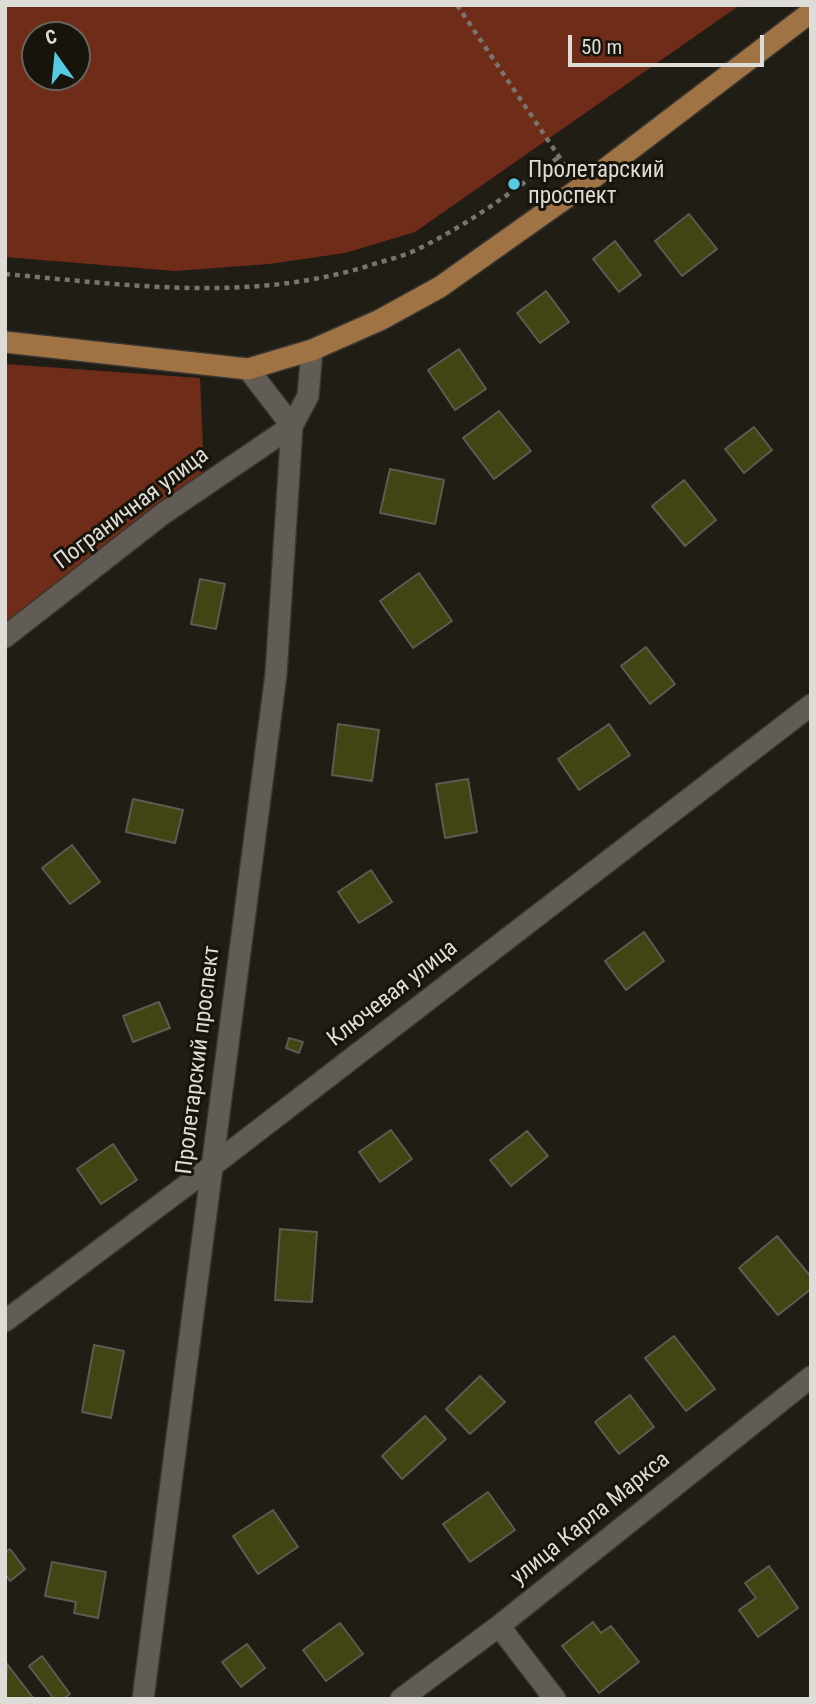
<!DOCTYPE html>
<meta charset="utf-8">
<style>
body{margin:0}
#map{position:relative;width:816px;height:1704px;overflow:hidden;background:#201d15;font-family:"Roboto Condensed",sans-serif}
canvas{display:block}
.frame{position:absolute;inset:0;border:7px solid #dedcd6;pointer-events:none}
.north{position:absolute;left:21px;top:21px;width:70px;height:70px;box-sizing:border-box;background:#17140c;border:2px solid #67645d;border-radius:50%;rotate:345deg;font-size:19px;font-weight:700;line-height:28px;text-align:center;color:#dedcd6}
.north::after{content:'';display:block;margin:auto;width:24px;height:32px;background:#55cae0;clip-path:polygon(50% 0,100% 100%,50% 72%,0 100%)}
.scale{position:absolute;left:568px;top:35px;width:196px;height:32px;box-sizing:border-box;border:4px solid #dedcd6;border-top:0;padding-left:9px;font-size:21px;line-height:24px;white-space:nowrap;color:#dedcd6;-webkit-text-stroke:5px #17140c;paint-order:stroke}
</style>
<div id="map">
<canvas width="816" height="1704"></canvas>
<div class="frame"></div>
<div class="north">С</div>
<div class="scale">50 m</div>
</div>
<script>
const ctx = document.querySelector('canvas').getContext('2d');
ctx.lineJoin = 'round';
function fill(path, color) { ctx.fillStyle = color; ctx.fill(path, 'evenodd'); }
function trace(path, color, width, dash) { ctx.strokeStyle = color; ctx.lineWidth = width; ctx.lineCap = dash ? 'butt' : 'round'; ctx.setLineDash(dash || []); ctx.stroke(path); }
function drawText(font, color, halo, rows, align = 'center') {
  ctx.font = font + ' "Roboto Condensed",sans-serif'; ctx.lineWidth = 6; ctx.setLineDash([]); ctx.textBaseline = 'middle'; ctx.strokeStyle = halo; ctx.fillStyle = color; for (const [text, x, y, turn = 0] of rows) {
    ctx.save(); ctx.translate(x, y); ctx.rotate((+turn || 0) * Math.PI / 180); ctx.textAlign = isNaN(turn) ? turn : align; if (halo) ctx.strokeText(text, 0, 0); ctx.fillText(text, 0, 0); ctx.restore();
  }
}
const green = new Path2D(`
 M5,5H740L415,232L345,253L269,264L175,271L5,257ZM35,35H77V77H35Z
 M5,364L200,378L204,471L5,623Z`);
const building = new Path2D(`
 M689,214L717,249L682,276L655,241Z
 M615,241L641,275L619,292L593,259Z
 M546,291L569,322L540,343L517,313Z
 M459,349L486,389L455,410L428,370Z
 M499,411L531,451L494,479L463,438Z
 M754,427L772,450L744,473L725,449Z
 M390,469L444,480L435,524L380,513Z
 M684,480L716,520L685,546L652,506Z
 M419,573L452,621L413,648L380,601Z
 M200,579L225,584L216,629L191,624Z
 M646,647L675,684L650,704L621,666Z
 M338,724L379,730L372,781L332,775Z
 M609,724L630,755L579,790L558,759Z
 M468,779L477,832L445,838L436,784Z
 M133,799L183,810L175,843L126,832Z
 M72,845L100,882L70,904L42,868Z
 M371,870L392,902L359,923L338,892Z
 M644,932L664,961L626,990L605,961Z
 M159,1002L170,1028L133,1042L123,1016Z
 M289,1038L303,1042L299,1053L286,1048Z
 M391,1130L412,1159L380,1182L359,1152Z
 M527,1131L548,1156L511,1186L490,1160Z
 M113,1144L137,1180L101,1204L77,1169Z
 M280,1229L317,1232L312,1302L275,1300Z
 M777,1236L811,1277V1289L778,1315L739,1268Z
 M674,1336L715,1389L686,1411L645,1358Z
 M94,1345L124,1351L111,1418L82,1412Z
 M480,1376L505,1402L470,1434L446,1409Z
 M630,1395L654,1427L619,1454L595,1422Z
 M425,1416L446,1439L402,1479L382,1456Z
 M488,1492L515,1530L470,1562L443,1524Z
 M273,1510L298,1547L258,1574L233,1536Z
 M10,1549L25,1569L10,1581L5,1574V1552Z
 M52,1562L106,1572L98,1618L74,1613L76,1602L45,1596Z
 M769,1566L798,1608L758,1637L739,1610L756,1598L745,1583Z
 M593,1622L601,1633L611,1626L639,1662L599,1693L562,1646Z
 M340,1623L363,1654L326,1681L303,1650Z
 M247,1644L265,1668L241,1687L222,1662Z
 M42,1656L70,1694L63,1699H54L29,1666Z
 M7,1664L34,1699H5Z`);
const path = new Path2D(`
 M457,5L568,170
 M5,274C128,285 251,303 371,265C386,260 402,257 416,250C468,225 513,191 559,157`);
const minor = new Path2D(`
 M248,369L292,426
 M5,637L164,513L292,426
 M5,1321L212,1166L811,705
 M499,1626L555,1699
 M143,1699L276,674L292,426L308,396L312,350
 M401,1699L499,1626L811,1377`);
const major = new Path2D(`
 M5,342L248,369L312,350L380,320L440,287L580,188L811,12`);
const markers = [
 [514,184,7,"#55cae0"]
];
const poiNames = [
 ["Пролетарский",528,171],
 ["проспект",528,197]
];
const streetNames = [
 ["Пограничная улица",132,509,-37],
 ["Ключевая улица",393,994,-38],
 ["Пролетарский проспект",199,1060,-83],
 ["улица Карла Маркса",591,1519,-39]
];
fill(green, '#6f2c18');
fill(building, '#414413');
trace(building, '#5b5c52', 2);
trace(minor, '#393631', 24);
trace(major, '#393631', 24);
trace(path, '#78756e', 4.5, [5, 5]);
trace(minor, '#625d54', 21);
trace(major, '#a07344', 21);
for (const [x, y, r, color] of markers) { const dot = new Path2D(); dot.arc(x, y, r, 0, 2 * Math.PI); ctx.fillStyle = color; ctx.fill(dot); trace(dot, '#17140c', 2.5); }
drawText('23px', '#dedcd6', '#17140c', poiNames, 'left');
drawText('23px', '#dedcd6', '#17140c', streetNames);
</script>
